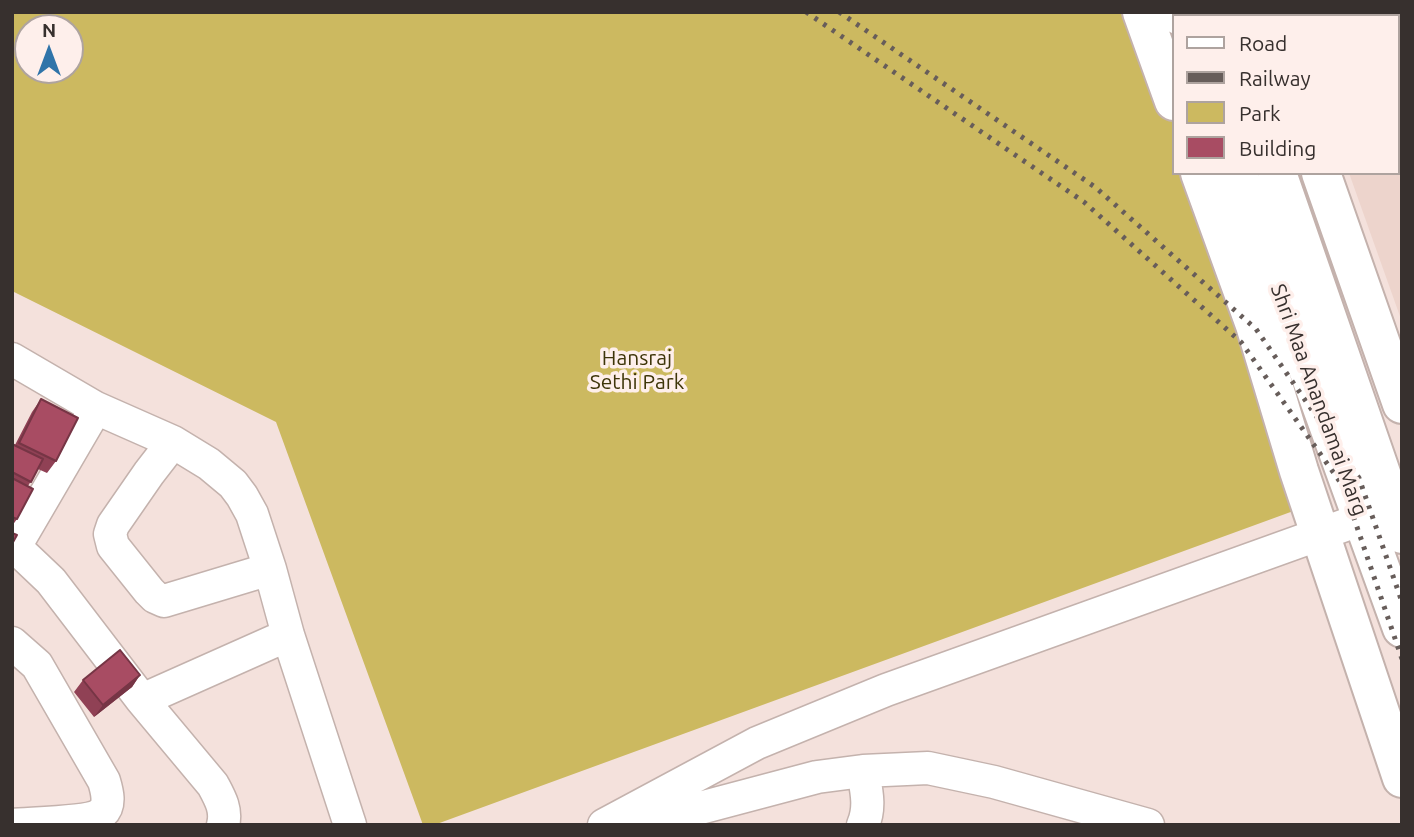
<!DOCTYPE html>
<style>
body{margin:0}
#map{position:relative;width:1414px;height:837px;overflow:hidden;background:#f4e1dc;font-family:Ubuntu,sans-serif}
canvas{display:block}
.frame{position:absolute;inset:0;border:14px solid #37302e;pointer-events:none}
.legend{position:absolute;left:1172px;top:14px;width:228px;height:161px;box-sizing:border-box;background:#feefeb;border:2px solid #aea39f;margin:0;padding:9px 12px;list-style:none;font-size:21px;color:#37302e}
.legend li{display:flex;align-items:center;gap:14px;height:35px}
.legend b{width:35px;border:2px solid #aea39f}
.north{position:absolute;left:14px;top:14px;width:70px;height:70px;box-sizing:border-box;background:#feefeb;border:2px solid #aea39f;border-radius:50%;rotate:0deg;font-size:19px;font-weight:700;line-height:28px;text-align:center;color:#37302e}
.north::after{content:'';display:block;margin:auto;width:24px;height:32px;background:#3074a9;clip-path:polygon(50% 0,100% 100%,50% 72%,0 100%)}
</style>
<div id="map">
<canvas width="1414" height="837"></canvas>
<div class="frame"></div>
<ul class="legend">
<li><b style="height:9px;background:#fff"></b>Road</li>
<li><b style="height:9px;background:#675d5a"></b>Railway</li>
<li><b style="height:19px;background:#ccb960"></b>Park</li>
<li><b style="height:19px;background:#a84c63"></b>Building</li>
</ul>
<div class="north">N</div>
</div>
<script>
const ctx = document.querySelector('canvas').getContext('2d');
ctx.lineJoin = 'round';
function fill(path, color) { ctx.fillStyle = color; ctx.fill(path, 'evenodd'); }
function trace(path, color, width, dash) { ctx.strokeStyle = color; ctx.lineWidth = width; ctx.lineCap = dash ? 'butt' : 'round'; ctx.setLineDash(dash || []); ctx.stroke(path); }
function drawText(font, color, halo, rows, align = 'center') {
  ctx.font = font + ' Ubuntu,sans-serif'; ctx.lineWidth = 7; ctx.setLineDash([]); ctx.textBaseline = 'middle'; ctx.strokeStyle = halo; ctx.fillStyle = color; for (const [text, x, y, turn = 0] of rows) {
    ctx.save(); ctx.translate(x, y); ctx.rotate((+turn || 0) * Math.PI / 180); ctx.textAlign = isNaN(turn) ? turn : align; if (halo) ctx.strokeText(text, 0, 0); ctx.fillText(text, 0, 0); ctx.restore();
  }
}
const built = new Path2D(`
 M1293,12H1402V322L1349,173H1398V16H1294Z`);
const green = new Path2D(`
 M12,12H1132L1174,124V173H1193L1318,502L434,825H423L276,422L12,291ZM28,28H70V70H28Z`);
const minor = new Path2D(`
 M12,359L96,408L173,442L209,464L233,484L242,496L252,514L270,569L288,635L350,825
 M173,442L149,473L113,525L110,534L113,546L149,591L155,597L164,601L270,569
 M12,544L51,581L142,700L213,785C220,798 227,810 223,825
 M16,545L96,408
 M12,643L37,665L104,781C107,791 111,805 102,813C91,823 30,823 12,825
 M142,700L288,635
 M604,825L757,743L886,690L1362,519
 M636,825L817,777L863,771L928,768L994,782L1148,825
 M863,825C871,807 866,789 863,771`);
const major = new Path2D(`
 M1142,12L1174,101
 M1178,12L1180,16
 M1221,12L1223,16
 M1264,12L1265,16
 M1200,173L1255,325L1299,471L1402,778
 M1237,173L1402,628
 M1277,173L1402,534
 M1321,173L1402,404`);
const rail = new Path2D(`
 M806,12L1084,202L1241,342L1343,486L1402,659
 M839,12L1095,187L1256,329L1359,478L1402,602`);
const wall = new Path2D(`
 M41,399L56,461L47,473L38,469L28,486L17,519L12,526V444L15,445L32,412Z
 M140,675L132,687L94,717L74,692L83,680Z`);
const shadedWall = new Path2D(`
 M140,675L132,687L94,717L103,705Z`);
const building = new Path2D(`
 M41,399L78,418L56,461L19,443Z
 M12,444L43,459L31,482L12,472Z
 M12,478L33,489L17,519L12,517Z
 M12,533L17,535L12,544Z
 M120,650L140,675L103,705L83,680Z`);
const parkNames = [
 ["Hansraj",637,358],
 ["Sethi Park",637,382]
];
const streetNames = [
 ["Shri Maa Anandamai Marg",1319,400,70]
];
fill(built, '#edd4cc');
fill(green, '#ccb960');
trace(minor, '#c4b2ad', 35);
trace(major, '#c4b2ad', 42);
trace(minor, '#fff', 32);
trace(major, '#fff', 38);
trace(rail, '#675d5a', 5, [3.5, 7]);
fill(wall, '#904155');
fill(shadedWall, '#763545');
fill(building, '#a84c63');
trace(building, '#763545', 2);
drawText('21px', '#3e3509', '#feefeb', parkNames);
drawText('21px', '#37302e', '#feefeb', streetNames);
</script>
